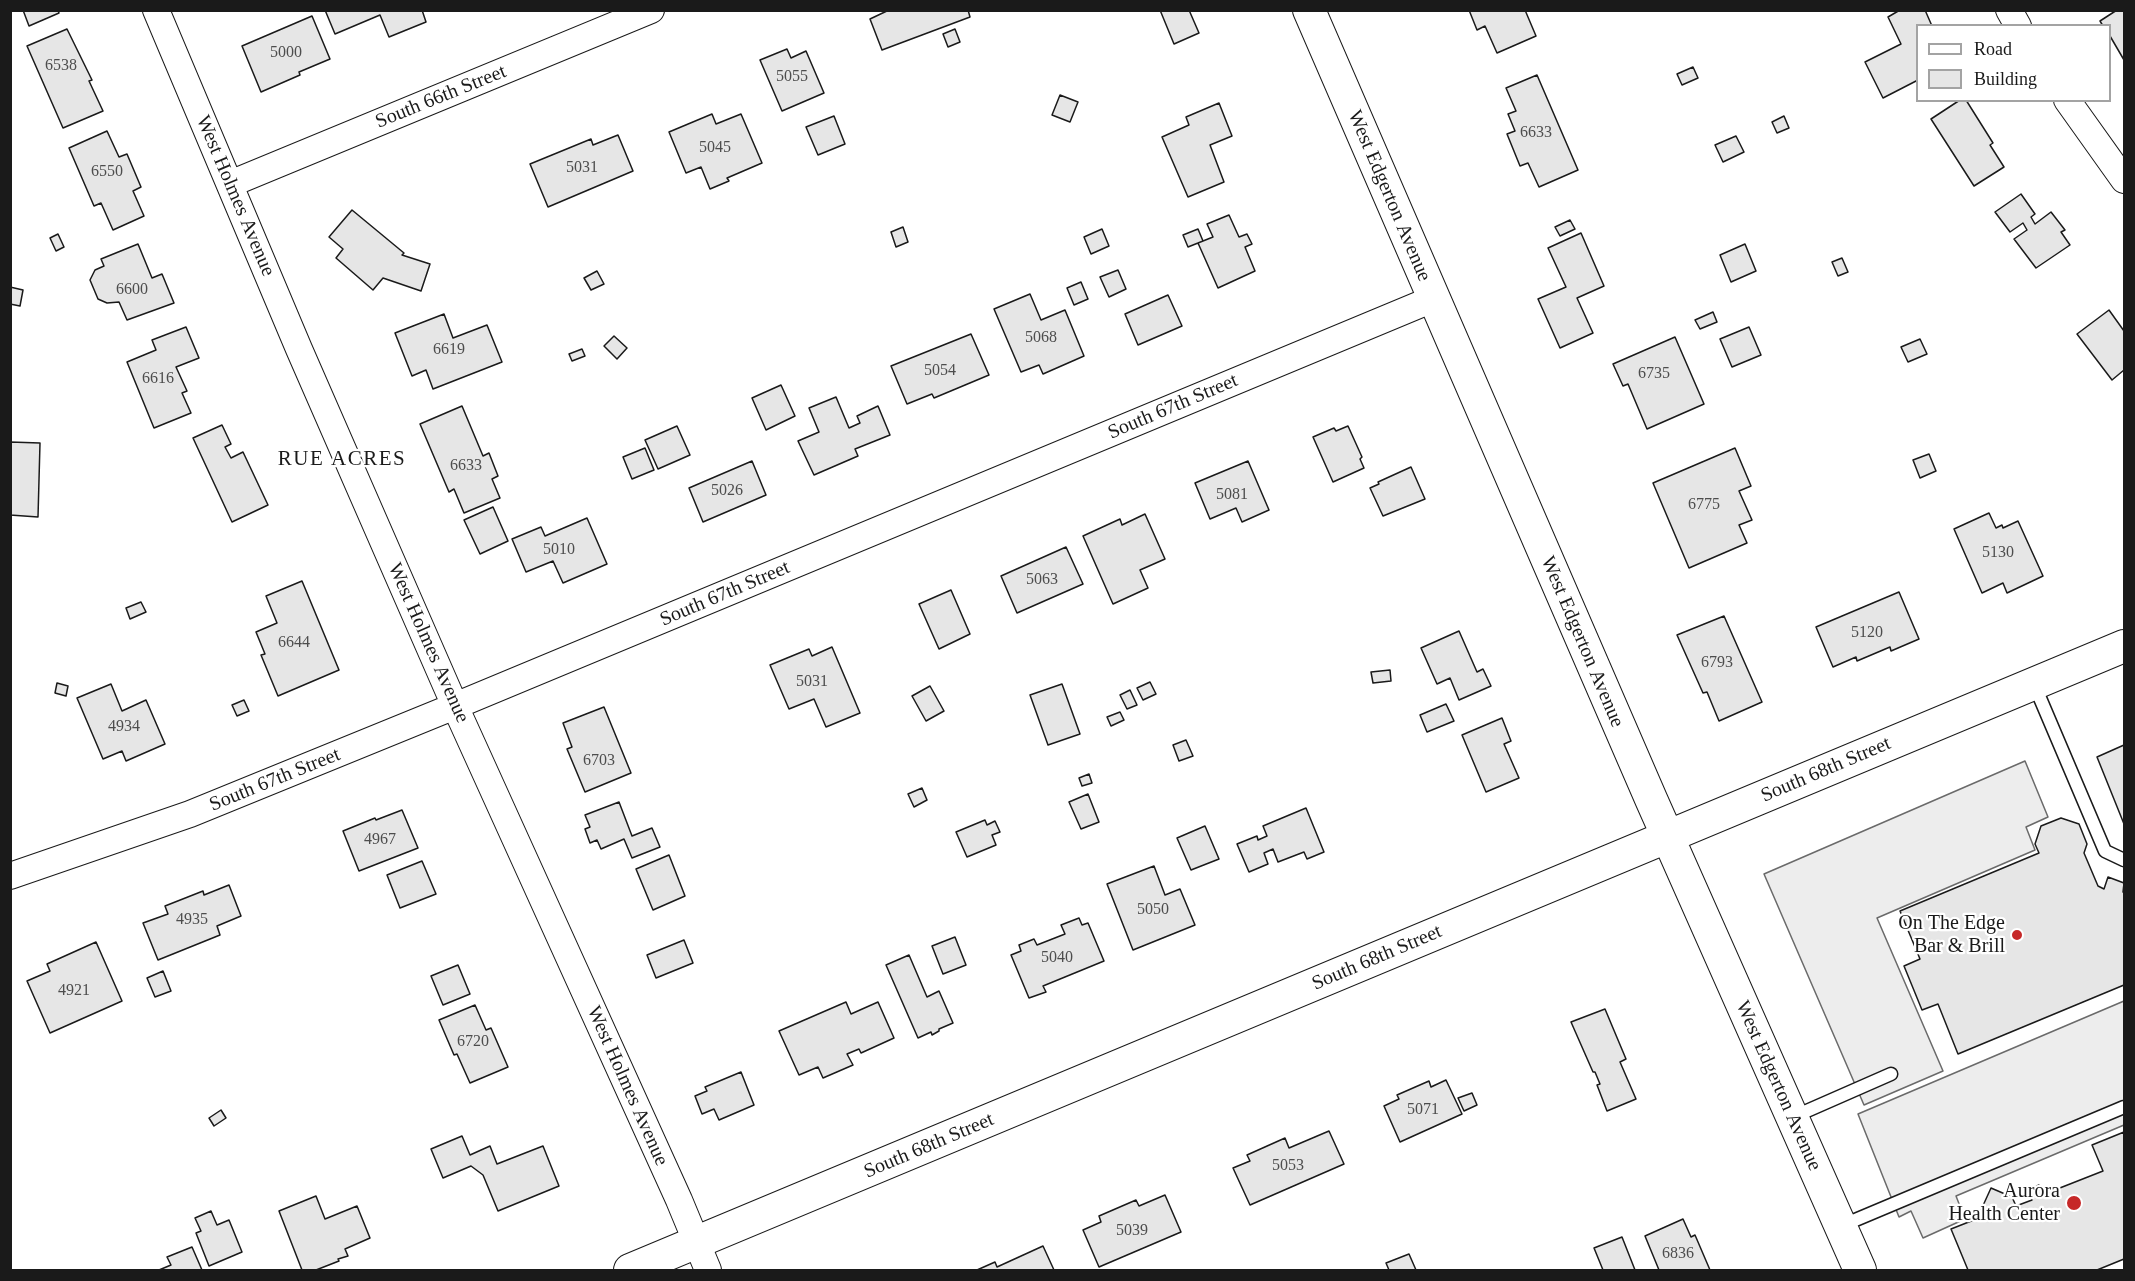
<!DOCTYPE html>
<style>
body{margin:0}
#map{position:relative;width:2135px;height:1281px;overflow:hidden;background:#fff;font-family:"Times New Roman",serif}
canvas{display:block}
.frame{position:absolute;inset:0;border:12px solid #1a1a1a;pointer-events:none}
.legend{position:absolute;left:1916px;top:24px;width:195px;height:78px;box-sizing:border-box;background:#fff;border:2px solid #a3a3a3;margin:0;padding:8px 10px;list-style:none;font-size:18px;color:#1a1a1a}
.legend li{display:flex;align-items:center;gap:12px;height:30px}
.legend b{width:30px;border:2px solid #a3a3a3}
</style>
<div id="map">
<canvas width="2135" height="1281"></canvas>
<div class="frame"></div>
<ul class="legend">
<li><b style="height:8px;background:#fff"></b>Road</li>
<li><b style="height:16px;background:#e6e6e6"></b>Building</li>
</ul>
</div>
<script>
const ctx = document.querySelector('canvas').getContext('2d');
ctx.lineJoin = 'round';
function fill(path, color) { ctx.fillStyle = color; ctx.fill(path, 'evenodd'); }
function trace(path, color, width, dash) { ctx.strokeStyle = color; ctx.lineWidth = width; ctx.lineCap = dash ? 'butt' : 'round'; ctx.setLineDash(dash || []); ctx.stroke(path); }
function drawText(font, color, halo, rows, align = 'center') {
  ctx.font = font + ' "Times New Roman",serif'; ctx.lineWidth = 4.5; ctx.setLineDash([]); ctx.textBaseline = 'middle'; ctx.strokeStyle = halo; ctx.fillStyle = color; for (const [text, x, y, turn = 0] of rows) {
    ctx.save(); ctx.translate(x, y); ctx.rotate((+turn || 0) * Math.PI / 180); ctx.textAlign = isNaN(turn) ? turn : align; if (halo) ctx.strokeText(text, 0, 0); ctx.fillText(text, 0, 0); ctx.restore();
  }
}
const built = new Path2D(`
 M2025,761L2048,817L2026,827L2035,850L1877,918L1943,1071L1864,1105L1764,874Z
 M2124,1001V1125L1956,1196L1965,1219L1923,1238L1911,1211L1899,1217L1858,1114Z`);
const building = new Path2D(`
 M23,10H58L59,13L29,26Z
 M325,10H422L426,22L389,37L380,15L335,34Z
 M889,10H968L970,17L882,50L870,19Z
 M1160,10H1189L1199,33L1174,44Z
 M1469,10H1525L1536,36L1497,53L1485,26L1477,30Z
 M1900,10H1925L1932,26H1918V80L1883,98L1865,62L1901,44L1888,17Z
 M2117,10H2124V60L2110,36V26H2103L2100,21Z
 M312,16L330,59L299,72L300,75L261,92L242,46Z
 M67,29L92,80L89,81L103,111L63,128L27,46Z
 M955,29L960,42L948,47L943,34Z
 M787,49L791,58L806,51L824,93L782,111L760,60Z
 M1693,67L1698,78L1682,85L1677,74Z
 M1537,75L1578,170L1539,187L1528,163L1520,166L1507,134L1515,131L1508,114L1516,111L1506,88Z
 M1060,95L1078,102L1070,122L1052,115Z
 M1960,100H1966L1993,143L1990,145L2004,167L1974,186L1931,119Z
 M1219,103L1232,136L1210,145L1224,182L1188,197L1162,137L1189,125L1186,117Z
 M712,114L716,124L741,114L762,163L727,178L729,181L710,189L701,167L686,173L669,132Z
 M834,116L845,144L818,155L806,127Z
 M1784,116L1789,128L1777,133L1772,122Z
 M107,131L119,157L127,154L141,187L133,191L144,216L113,230L101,203L94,206L69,148Z
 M618,135L633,171L548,207L530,164L591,139L593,145Z
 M1736,136L1744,152L1723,162L1715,145Z
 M2021,194L2035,214L2031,217L2035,224L2051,212L2065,230L2061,232L2070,245L2036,268L2014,239L2027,230L2023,223L2010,232L1995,212Z
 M352,210L404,253L402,255L430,264L421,291L383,278L373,290L336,258L343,249L329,237Z
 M1229,215L1239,237L1247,234L1252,244L1245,247L1255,271L1218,288L1198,243L1213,237L1207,224Z
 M1570,220L1575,229L1560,236L1555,227Z
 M903,227L908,242L896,247L891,232Z
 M1102,229L1109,246L1091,254L1084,237Z
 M1198,229L1203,241L1188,247L1183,235Z
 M1581,233L1604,286L1577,298L1593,333L1560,348L1538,299L1566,287L1548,248Z
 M58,234L64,247L56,251L50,238Z
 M138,244L152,278L162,274L174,303L127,320L119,302L107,303L98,299L90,280L95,270L104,266L101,259Z
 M1745,244L1756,271L1731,282L1720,255Z
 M1842,258L1848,272L1838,276L1832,262Z
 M1118,270L1126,289L1109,297L1100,277Z
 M597,271L604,284L591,290L584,278Z
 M1081,282L1088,299L1074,305L1067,288Z
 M10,287L23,290L20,306L10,304Z
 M1030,294L1041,320L1065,310L1084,356L1043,374L1039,365L1021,372L994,309Z
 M1168,295L1182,326L1138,345L1125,314Z
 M2109,310L2124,331V370L2112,380L2077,334Z
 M1713,312L1717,322L1700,329L1695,320Z
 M444,314L453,338L487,325L502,362L433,389L426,370L412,376L395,333Z
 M186,327L199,358L176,367L187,391L182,393L191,413L154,428L127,362L156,350L152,340Z
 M1749,327L1761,355L1732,367L1720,339Z
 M971,334L989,375L934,398L932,394L907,404L891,366Z
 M614,336L627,348L617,359L604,346Z
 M1675,337L1704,404L1647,429L1628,384L1623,386L1613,364Z
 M1920,339L1927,354L1908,362L1901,347Z
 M582,349L585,356L572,361L569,354Z
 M781,385L795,416L766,430L752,398Z
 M836,397L849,428L860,423L857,416L878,406L890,435L855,449L858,456L814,475L798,441L819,432L809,408Z
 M462,406L483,456L489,453L498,476L492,479L500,498L464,513L454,489L449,492L420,424Z
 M222,425L231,444L225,447L231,458L243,452L268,505L232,522L193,438Z
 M677,426L690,455L658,469L645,440Z
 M1348,426L1362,457L1360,459L1364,468L1333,482L1313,437L1334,428L1336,431Z
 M10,442L40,443L38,517L10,515Z
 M645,448L654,470L632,479L623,457Z
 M1735,448L1751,486L1739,491L1752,520L1739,525L1747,543L1689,568L1653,483Z
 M1929,454L1936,471L1920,478L1913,460Z
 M752,461L766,495L703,522L689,488Z
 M1248,461L1269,510L1242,522L1236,508L1210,519L1195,483Z
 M1411,467L1425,499L1383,516L1370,488L1379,484L1378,482Z
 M493,507L508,541L480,554L464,520Z
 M1989,513L1996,528L2002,525L2003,528L2018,521L2043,576L2007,593L2003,583L1982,593L1954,529Z
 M1145,514L1165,559L1140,570L1148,588L1113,604L1083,536L1120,519L1122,525Z
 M587,518L607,564L563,583L553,561L526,572L512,539L541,527L545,536Z
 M1066,547L1083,584L1017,613L1001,576Z
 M302,581L339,670L278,696L261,655L265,654L256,632L277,623L266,596Z
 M951,590L970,634L939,649L919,604Z
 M1899,592L1919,639L1891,651L1890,647L1857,661L1856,657L1833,667L1816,627Z
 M141,602L146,612L130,619L126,608Z
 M1724,616L1762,702L1719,721L1707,692L1703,693L1677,635Z
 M1459,631L1477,672L1483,669L1491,686L1459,700L1450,678L1437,684L1421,648Z
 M832,647L860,713L826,727L814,699L789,709L770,665L809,649L812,656Z
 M1390,670L1391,681L1373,683L1371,672Z
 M1150,682L1156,694L1143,700L1137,688Z
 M57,683L68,686L66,696L55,693Z
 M111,684L122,711L146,700L165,744L126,761L122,751L103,759L77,698Z
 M1062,684L1080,734L1048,745L1030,695Z
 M930,686L944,711L926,721L912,696Z
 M1130,690L1137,705L1127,709L1120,695Z
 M244,700L249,711L237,716L232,705Z
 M1446,704L1454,721L1427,732L1420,715Z
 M604,707L631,773L585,792L567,749L572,747L563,723Z
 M1120,712L1124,720L1111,726L1107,717Z
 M1502,718L1511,741L1504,744L1519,778L1486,792L1462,735Z
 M1186,740L1193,756L1179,761L1173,745Z
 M2124,745V824L2097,757Z
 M1089,774L1092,783L1082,786L1079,778Z
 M922,788L927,800L914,807L908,794Z
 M1088,794L1099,822L1081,829L1069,802Z
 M619,802L632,836L652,828L660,847L632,858L624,839L601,849L597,840L590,843L585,829L590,827L585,815Z
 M1306,808L1324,852L1307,859L1304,852L1278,862L1273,849L1264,853L1268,864L1249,872L1237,844L1257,836L1258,840L1267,836L1263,826Z
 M402,810L418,848L359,871L343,831L375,818L376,820Z
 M2061,818L2079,824L2087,844L2084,853L2098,886L2104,889L2108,877L2124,883L2123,892L2124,893V985L1958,1054L1938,1004L1922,1010L1904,966L1920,959L1900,911L2039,853L2035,844L2041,826Z
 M985,820L987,825L995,821L1000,832L992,835L996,845L967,857L956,832Z
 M1205,826L1219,859L1191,870L1177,838Z
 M669,855L685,896L653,910L636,869Z
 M422,861L436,894L400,908L387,875Z
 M1154,866L1165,895L1180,889L1195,925L1133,950L1107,884Z
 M229,885L241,916L217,926L220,935L158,960L143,923L168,914L165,906L203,891L204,895Z
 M1079,918L1082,925L1088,923L1104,961L1043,986L1046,992L1029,998L1011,955L1021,951L1019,945L1034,939L1037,945L1065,934L1061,925Z
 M955,937L966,965L943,974L932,946Z
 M684,940L693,963L656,978L647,955Z
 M96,942L122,1001L50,1033L27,981L50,971L47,964Z
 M909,955L927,997L939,991L953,1023L939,1029V1031L932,1035L931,1032L918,1038L886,965Z
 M458,965L470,994L443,1005L431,976Z
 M163,971L171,991L155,997L147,978Z
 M846,1002L851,1014L878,1002L894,1038L861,1053L859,1049L847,1054L853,1065L823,1078L818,1067L799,1075L779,1031Z
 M475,1005L486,1030L491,1028L508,1067L470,1083L457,1054L454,1055L439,1020Z
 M1605,1009L1626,1059L1620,1062L1636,1099L1607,1111L1597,1085L1600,1084L1595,1072H1593L1571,1022Z
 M741,1072L754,1105L719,1120L714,1109L702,1114L695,1096L707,1091L705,1087Z
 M1446,1080L1462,1114L1400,1142L1384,1106L1399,1099L1397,1095L1429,1081L1431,1087Z
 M1472,1093L1477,1105L1464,1111L1458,1098Z
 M221,1110L226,1118L214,1126L209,1118Z
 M1329,1131L1344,1164L1250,1205L1233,1168L1250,1161L1247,1155L1285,1138L1289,1148Z
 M2124,1132V1259L2097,1270H1968L1951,1229L1984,1216L1981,1210L1991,1188L2012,1197L2016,1206L2032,1200L2028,1190L2039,1185L2042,1195L2103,1171L2092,1145Z
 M462,1136L470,1155L490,1146L497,1164L543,1146L559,1186L498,1211L483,1175L471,1166L443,1178L431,1149Z
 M1165,1195L1181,1232L1099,1267L1083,1230L1101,1222L1099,1216L1136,1200L1139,1206Z
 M316,1196L325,1219L357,1206L370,1238L345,1249L348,1256L338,1259L339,1261L316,1270H302L279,1211Z
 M211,1211L217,1225L229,1220L242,1252L209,1266L196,1233L201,1231L195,1218Z
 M1683,1219L1691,1237L1695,1235L1710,1270H1659L1645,1236Z
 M1622,1237L1635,1270H1603L1594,1248Z
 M1043,1246L1054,1270H977L995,1262L997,1267Z
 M192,1247L202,1270H159L171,1265L167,1257Z
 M1409,1254L1416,1270H1389L1386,1263Z`);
const service = new Path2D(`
 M2034,684L2105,851L2124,860
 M1793,1117L1891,1074
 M1841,1226L2124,1107`);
const minor = new Path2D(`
 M156,10L299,349L455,706L679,1200L708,1270
 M2009,10L2018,26
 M2067,100L2124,180
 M230,184L651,10
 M10,876L190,814L455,706L1433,299`);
const tertiary = new Path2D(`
 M1309,10L1651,799L1860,1270
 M630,1270L2124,646`);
const markers = [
 [2017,935,6,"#c62828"],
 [2074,1203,8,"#c62828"]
];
const numberNames = [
 ["5000",286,53],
 ["6538",61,66],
 ["5055",792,77],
 ["6633",1536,133],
 ["5045",715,148],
 ["5031",582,168],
 ["6550",107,172],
 ["6600",132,290],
 ["5068",1041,338],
 ["6619",449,350],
 ["5054",940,371],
 ["6735",1654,374],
 ["6616",158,379],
 ["6633",466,466],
 ["5026",727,491],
 ["5081",1232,495],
 ["6775",1704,505],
 ["5010",559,550],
 ["5130",1998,553],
 ["5063",1042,580],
 ["5120",1867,633],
 ["6644",294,643],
 ["6793",1717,663],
 ["5031",812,682],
 ["4934",124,727],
 ["6703",599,761],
 ["4967",380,840],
 ["5050",1153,910],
 ["4935",192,920],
 ["5040",1057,958],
 ["4921",74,991],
 ["6720",473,1042],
 ["5071",1423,1110],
 ["5053",1288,1166],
 ["5039",1132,1231],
 ["6836",1678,1254]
];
const streetNames = [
 ["South 66th Street",441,97,-22],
 ["West Holmes Avenue",235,196,67],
 ["West Edgerton Avenue",1389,196,67],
 ["South 67th Street",1173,407,-23],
 ["South 67th Street",725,594,-23],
 ["West Edgerton Avenue",1582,642,67],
 ["West Holmes Avenue",428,643,66],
 ["South 68th Street",1826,770,-23],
 ["South 67th Street",275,780,-22],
 ["South 68th Street",1377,958,-23],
 ["West Holmes Avenue",627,1086,66],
 ["West Edgerton Avenue",1778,1086,66],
 ["South 68th Street",929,1146,-23]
];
const poiNames = [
 ["On The Edge",2005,924],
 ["Bar & Brill",2005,947],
 ["Aurora",2060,1192],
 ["Health Center",2060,1215]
];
const neighbourhoodNames = [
 ["RUE ACRES",342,459]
];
fill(built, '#ededed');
trace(built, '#6a6a6a', 1.5);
fill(building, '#e6e6e6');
trace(building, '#1a1a1a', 1.5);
trace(service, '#1a1a1a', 15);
trace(minor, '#1a1a1a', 28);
trace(tertiary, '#1a1a1a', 34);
trace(service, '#fff', 12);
trace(minor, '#fff', 26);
trace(tertiary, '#fff', 32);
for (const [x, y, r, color] of markers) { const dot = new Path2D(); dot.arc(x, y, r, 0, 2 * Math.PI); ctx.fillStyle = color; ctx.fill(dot); trace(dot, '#fff', 2); }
drawText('16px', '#4d4d4d', null, numberNames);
drawText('20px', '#1a1a1a', '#fff', streetNames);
drawText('20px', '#1a1a1a', '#fff', poiNames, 'right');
ctx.letterSpacing = '1.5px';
drawText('21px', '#1a1a1a', '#fff', neighbourhoodNames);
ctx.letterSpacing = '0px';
</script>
